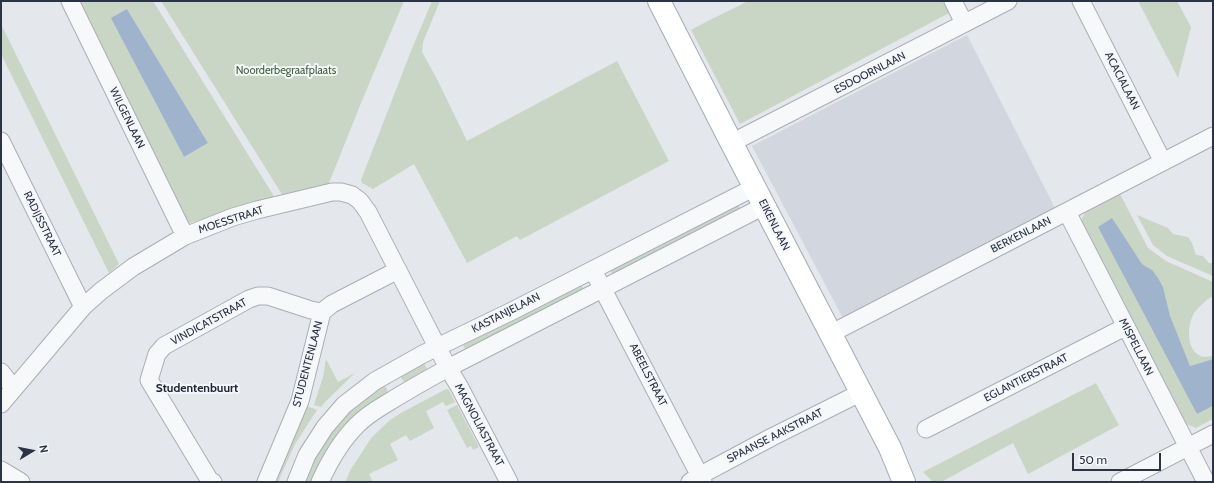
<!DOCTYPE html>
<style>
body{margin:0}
#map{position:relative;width:1214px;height:483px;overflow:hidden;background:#e4e7ec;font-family:Cabin,sans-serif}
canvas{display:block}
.frame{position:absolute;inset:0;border:2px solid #2b3445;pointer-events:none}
.north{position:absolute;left:12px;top:431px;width:40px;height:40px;-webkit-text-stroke:3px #f4f6f9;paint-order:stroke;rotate:80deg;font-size:11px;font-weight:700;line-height:16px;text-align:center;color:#2b3445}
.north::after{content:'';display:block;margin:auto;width:14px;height:18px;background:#2b3445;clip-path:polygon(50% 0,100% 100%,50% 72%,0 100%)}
.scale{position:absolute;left:1072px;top:453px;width:89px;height:18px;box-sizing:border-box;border:2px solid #2b3445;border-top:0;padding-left:5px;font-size:12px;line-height:14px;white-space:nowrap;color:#2b3445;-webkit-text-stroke:3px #f4f6f9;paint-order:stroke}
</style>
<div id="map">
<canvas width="1214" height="483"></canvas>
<div class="frame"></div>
<div class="north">N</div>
<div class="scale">50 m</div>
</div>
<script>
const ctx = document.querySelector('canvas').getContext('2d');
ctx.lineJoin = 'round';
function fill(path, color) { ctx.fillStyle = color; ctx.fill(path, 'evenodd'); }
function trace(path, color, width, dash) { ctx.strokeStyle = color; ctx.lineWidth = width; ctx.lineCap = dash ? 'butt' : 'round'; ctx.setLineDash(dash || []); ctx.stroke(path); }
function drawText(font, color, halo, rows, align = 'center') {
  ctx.font = font + ' Cabin,sans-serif'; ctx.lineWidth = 4; ctx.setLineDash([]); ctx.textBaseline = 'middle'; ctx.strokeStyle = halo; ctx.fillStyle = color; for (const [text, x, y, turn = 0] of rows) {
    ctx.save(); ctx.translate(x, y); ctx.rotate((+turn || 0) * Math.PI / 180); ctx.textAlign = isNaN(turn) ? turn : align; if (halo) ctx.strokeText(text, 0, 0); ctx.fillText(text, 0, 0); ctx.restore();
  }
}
const built = new Path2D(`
 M967,35L1056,210L845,322L752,146Z`);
const green = new Path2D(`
 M75,1H153L275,198L254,203L183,225ZM127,9L208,143L184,157L147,87Z
 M161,1H404L361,103L327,188L283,196Z
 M432,1H440L423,42L422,52L437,79L467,141L617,61L669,161L520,240L517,236L467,263L414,164L373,189L362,183L361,180L411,51Z
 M748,1H945L951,12L740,124L691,30C710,19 729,11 748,1Z
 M1138,1H1177L1191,27L1178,78Z
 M1,24L119,264L109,273L1,54Z
 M1120,194L1148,248L1166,261L1213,282V296C1206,300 1199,306 1194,313C1187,325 1185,353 1204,357C1206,357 1210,356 1213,356V359L1190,366C1183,350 1175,334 1170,317C1163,293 1166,279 1142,264L1197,414L1213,406V419L1196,428L1186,424L1080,222L1085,213Z
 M738,205L741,210L613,275L610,270Z
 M1137,215L1168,228L1173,234L1188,237L1192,243L1196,255L1203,256L1209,263H1213V276L1167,256L1153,245Z
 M581,285L584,289L465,349L463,345Z
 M326,359L338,382L355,373L326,401L321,407L314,405L323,377Z
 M423,361L428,371L408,382L403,381L400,375Z
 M1096,383L1119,425L1028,474L1013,443L941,482H933L923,472Z
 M381,386H385L387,389V393L377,399L362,413L316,482H304L316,456L333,430L356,404Z
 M446,389L449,390L455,402L446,406L443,402L426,411L434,428L410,441L406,435L390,444L398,460L369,474L373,482H345L351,469L372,437L390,420L401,413Z
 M457,405L479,447L473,450L471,446L467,448L447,410Z
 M307,406L317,410L295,444L278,482H276Z`);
const water = new Path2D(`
 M127,9L208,143L184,157L111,18Z
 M1112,218L1142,264L1152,270L1158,278L1163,287L1170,316L1190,366L1213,359V406L1197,414L1098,227Z`);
const minor = new Path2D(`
 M70,1L185,236
 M953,1L964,23
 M1081,1L1163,162
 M730,140L739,139L1008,1
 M1,141L83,307
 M1067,212L1206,482
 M597,278L703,482
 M322,312L332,304L398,270
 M830,334L1213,136
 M1,372L14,389
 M1,404L83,307L101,291L133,267L185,236L233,217L257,210L332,192H341L352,195L360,201L368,212L448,368L459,386L509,482
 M926,429L1125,327
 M1,470L21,482
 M213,482L210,481L149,380L157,354L164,346L249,299L258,296H268L311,310L322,312
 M266,482L300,401L322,312
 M296,482L307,455L325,427L344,405L375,381L423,354L512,311L755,187
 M320,482C329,462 341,441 357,425C365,417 374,411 384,405C405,392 426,380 448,368L764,206
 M690,482L699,476L772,437L860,393
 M1120,482L1213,434`);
const major = new Path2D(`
 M659,1L730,140L890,448L904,482`);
const parkNames = [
 ["Noorderbegraafplaats",286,71]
];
const streetNames = [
 ["ESDOORNLAAN",870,73,-27],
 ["ACACIALAAN",1122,81,63],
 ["WILGENLAAN",127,118,64],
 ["MOESSTRAAT",231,220,-18],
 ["RADIJSSTRAAT",42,224,64],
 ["EIKENLAAN",774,225,63],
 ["BERKENLAAN",1021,235,-27],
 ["KASTANJELAAN",506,313,-27],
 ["VINDICATSTRAAT",209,322,-29],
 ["MISPELLAAN",1136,347,63],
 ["STUDENTENLAAN",308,364,-75],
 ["ABEELSTRAAT",648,375,63],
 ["EGLANTIERSTRAAT",1026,378,-27],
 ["MAGNOLIASTRAAT",479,425,62],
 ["SPAANSE AAKSTRAAT",775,436,-27]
];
const neighbourhoodNames = [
 ["Studentenbuurt",197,388]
];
fill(built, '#d2d6de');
fill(green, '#c9d6c5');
fill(water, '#9fb4cc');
trace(minor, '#a9aeb7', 19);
trace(major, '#a3abb8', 24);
trace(minor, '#f7f8fa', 17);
trace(major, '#fff', 22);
drawText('11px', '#3f6138', '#f4f6f9', parkNames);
drawText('11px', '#2b3445', '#f4f6f9', streetNames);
drawText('bold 12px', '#1d2536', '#f4f6f9', neighbourhoodNames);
</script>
